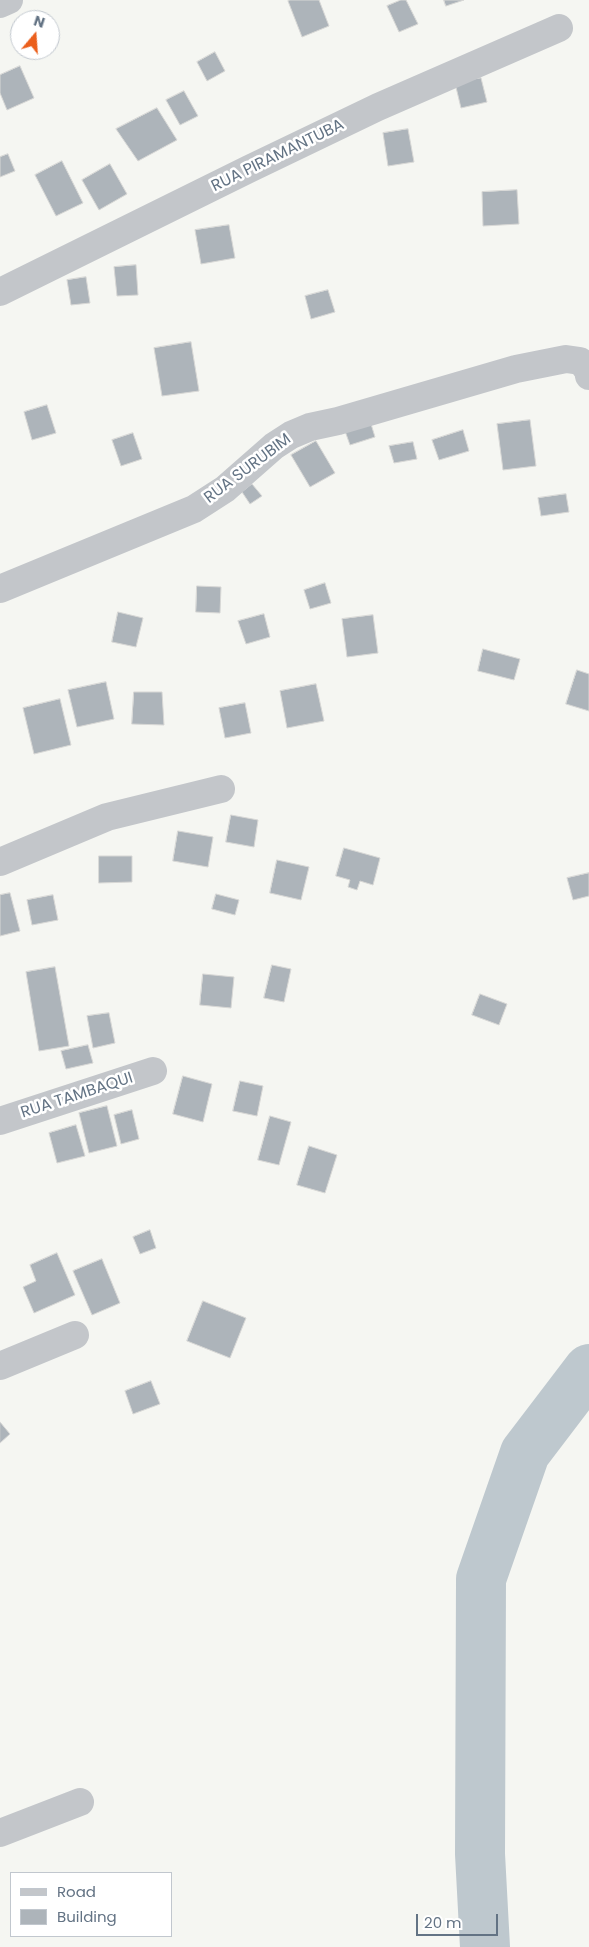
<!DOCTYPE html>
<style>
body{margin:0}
#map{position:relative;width:589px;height:1947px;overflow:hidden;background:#f5f6f2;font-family:Poppins,sans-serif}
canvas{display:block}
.legend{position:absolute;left:10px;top:1872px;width:162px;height:65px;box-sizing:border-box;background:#fff;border:1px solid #c1c7ce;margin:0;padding:6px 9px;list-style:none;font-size:15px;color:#637384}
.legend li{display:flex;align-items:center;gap:10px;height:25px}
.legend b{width:25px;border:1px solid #c1c7ce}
.north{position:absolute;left:10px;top:10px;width:50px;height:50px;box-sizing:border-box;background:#fff;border:1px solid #c1c7ce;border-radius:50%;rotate:18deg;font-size:14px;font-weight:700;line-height:20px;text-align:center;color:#637384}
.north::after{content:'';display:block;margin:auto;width:18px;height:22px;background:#eb5f1c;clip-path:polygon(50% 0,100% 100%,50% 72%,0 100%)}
.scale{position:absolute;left:416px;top:1914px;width:82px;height:22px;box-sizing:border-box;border:2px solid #637384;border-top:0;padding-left:6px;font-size:15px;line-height:18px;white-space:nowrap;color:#637384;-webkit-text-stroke:4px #fff;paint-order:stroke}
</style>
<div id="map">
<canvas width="589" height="1947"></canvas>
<ul class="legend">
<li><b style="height:6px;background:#c3c6ca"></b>Road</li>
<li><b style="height:14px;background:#adb4ba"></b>Building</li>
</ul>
<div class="north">N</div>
<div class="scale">20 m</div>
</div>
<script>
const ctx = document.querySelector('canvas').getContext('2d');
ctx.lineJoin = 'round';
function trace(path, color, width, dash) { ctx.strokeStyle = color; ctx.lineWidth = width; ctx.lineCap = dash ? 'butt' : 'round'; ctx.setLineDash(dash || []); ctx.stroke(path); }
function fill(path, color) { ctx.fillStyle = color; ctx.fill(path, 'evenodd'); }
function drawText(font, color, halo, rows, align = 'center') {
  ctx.font = font + ' Poppins,sans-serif'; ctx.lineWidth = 5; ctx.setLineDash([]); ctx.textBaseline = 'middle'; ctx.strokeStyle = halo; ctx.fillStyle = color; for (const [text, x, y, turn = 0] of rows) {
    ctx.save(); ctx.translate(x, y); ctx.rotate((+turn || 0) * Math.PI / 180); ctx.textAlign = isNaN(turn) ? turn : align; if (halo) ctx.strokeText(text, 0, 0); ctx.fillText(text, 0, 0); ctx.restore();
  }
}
const river = new Path2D(`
 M485,1947L480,1854L481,1579L525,1453L589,1369`);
const building = new Path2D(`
 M290,0H319L329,26L302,37L288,1Z
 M401,0H406L418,24L399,32L387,6Z
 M444,0H464L446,6Z
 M215,52L225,71L207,81L197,62Z
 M20,66L34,98L7,110L0,93V75Z
 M481,78L487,102L461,108L455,83Z
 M184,91L198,116L180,125L166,100Z
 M157,108L177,140L138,161L116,129Z
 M408,129L414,162L388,166L383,133Z
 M8,154L15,171L0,177V157Z
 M62,161L83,203L56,216L35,175Z
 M110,164L127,194L99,210L82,180Z
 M517,190L519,224L483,226L482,192Z
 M229,225L235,258L201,264L195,230Z
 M136,265L138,295L117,296L114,267Z
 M86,277L90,303L71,305L67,280Z
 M328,290L335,312L311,319L305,296Z
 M191,342L199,391L162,396L154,348Z
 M47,405L56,433L32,440L24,412Z
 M530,420L536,466L503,470L497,424Z
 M371,424L375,437L350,445L345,431Z
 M463,430L469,451L439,460L432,440Z
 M133,433L142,459L121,466L112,440Z
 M316,441L335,473L310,487L291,455Z
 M413,442L417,459L394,463L389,446Z
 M252,484L262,496L250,504L242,492Z
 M566,494L569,512L541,516L538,498Z
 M325,583L331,603L310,609L304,590Z
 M197,586L221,587L220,613L196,612Z
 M118,612L143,618L136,647L112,642Z
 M264,614L270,637L246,644L238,621Z
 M373,615L378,653L347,657L342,619Z
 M483,649L520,659L514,680L478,671Z
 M577,670L589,674V711L566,704Z
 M106,682L114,719L77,727L68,690Z
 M316,684L324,721L287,728L280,691Z
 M134,692H162L164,725L132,724Z
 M60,699L71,745L34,754L23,708Z
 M245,703L251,733L225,738L219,708Z
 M231,815L258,820L254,847L226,842Z
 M178,831L213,837L208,867L173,861Z
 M344,848L380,858L373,885L360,881L357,890L348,887L350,880L336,876Z
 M99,856H132V882L99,883Z
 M277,860L309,867L301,900L270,893Z
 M589,873V896L573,900L567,878Z
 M10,893L20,931L0,936V895Z
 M216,894L239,900L235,915L212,909Z
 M53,895L58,920L32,925L27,900Z
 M272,965L291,969L284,1002L264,998Z
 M55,967L69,1046L39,1051L26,972Z
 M203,974L234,977L231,1008L200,1005Z
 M480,994L507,1004L499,1025L472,1015Z
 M109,1013L115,1043L93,1048L87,1016Z
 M88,1045L93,1063L66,1069L61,1051Z
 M183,1076L212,1084L203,1122L173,1114Z
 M240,1081L263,1086L257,1116L233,1111Z
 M107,1106L117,1146L89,1153L79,1113Z
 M132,1110L139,1139L121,1144L114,1115Z
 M270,1116L291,1122L279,1165L258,1160Z
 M76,1125L85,1156L57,1163L49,1133Z
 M309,1146L337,1155L325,1193L297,1185Z
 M150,1230L156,1248L140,1254L133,1237Z
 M57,1253L75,1295L34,1313L23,1287L36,1281L30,1265Z
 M102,1259L120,1303L92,1315L73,1271Z
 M203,1301L246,1318L230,1358L187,1341Z
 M151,1381L160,1404L133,1414L125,1391Z
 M0,1422L10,1434L0,1443Z`);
const street = new Path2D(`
 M0,4L9,0
 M0,292L249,169L378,107L559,28
 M0,589L194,509L225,489L274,446L291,435L310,427L338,421L516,369L566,359L580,361L588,370L589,376
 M0,862L107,817L221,789
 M0,1121L153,1071
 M0,1366L75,1335
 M0,1833L80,1802`);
const streetNames = [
 ["RUA PIRAMANTUBA",278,156,-26],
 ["RUA SURUBIM",248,469,-37],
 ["RUA TAMBAQUI",77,1096,-18]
];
trace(river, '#bec8ce', 50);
fill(building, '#adb4ba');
trace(building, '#d7d7d5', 1);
trace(street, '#c3c6ca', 28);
drawText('16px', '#637384', '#fff', streetNames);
</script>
